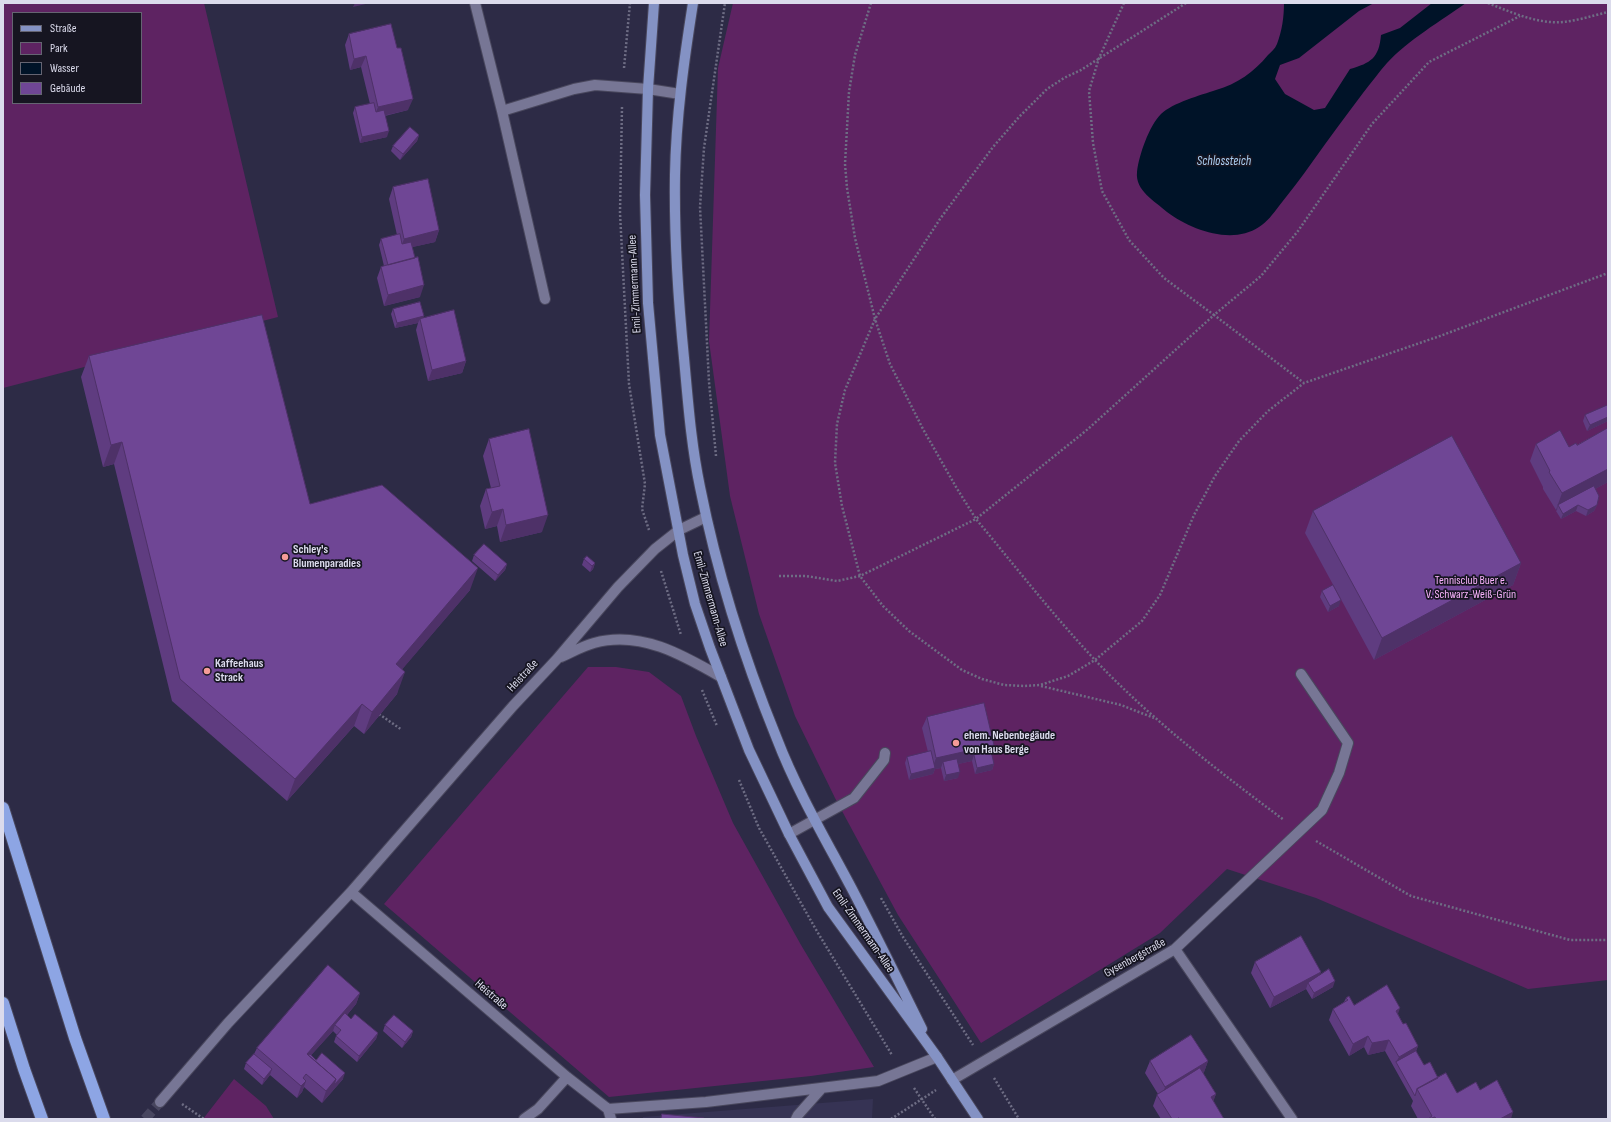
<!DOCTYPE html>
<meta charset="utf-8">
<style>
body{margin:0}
#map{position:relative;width:1611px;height:1122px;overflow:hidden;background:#2d2b46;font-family:"Sofia Sans Condensed",sans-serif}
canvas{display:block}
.frame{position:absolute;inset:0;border:4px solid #dbdbec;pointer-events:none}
.legend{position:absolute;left:12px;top:12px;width:130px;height:92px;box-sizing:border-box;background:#161521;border:1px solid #656472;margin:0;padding:5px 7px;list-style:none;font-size:12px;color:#dbdbec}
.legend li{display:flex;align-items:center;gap:8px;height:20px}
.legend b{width:20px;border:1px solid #656472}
</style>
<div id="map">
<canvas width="1611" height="1122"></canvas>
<div class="frame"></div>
<ul class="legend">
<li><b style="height:5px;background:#8492c4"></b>Straße</li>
<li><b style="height:11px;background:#5e2362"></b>Park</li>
<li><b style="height:11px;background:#001328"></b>Wasser</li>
<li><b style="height:11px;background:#6f4695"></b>Gebäude</li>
</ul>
</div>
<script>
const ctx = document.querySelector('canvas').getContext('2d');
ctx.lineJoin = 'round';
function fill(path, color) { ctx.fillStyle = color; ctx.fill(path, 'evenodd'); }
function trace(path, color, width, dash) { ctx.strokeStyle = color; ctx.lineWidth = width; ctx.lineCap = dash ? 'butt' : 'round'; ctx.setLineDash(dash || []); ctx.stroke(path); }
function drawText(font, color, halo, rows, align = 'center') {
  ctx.font = font + ' "Sofia Sans Condensed",sans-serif'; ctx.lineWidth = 3.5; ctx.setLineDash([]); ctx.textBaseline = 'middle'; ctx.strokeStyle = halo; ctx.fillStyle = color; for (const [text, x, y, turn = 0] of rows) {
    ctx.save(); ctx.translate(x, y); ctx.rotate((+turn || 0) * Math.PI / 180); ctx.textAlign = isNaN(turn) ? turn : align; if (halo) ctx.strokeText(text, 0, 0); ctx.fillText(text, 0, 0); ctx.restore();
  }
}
const built = new Path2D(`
 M873,1099L872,1119H643V1117Z`);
const green = new Path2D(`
 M3,3H204L278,317L3,388ZM13,13H141V103H13Z
 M733,3H1608V980L1528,989L1316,898L1227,869L1160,933L981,1043L898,915L835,798L795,716L759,614L730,496L709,341L718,68Z
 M588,667H616L649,672L681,696L696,736L733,823L801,945L874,1067L811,1076L609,1097L384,904Z
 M234,1079L266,1106L274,1119H203Z`);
const water = new Path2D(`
 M1284,3H1374L1359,11L1299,58L1280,65L1275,79L1285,94L1314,110L1325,108L1350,69C1371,63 1379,58 1381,35L1400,28L1432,3H1466C1442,20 1407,41 1387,63C1379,72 1371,83 1363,93C1346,116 1329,138 1313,161C1302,177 1290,192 1279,206C1273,214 1267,222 1259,227C1232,245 1191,230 1167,212C1155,201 1135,191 1137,172C1139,155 1149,126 1161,114C1172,103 1201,95 1216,90C1237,84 1254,72 1268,55C1271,52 1275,49 1277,44C1282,31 1284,17 1284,3Z`);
const minorTunnel = new Path2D(`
 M145,1119L160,1102`);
const path = new Path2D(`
 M871,3L855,55L849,92L845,164L847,188L855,238L875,319L890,364L923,429L956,487L976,519L1088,429L1214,315L1304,383
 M1124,3L1099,58L1089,91L1093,143L1102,191L1129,240L1164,278L1214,315L1261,276L1298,231L1372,124L1429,62L1520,16
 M1186,3L1081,70L1064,78L1047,89L1019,117L993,147L940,219L875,319L845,390L837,424L835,463L842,506L860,576L883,606L909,631L962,670L982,679L1004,685L1024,686L1040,685L1068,676L1095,660L1142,621L1160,595L1194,515L1215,476L1239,441L1268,411L1304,383L1440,336L1608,273
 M1488,3C1508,11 1528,20 1550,22C1568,24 1591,16 1608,12
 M624,68L630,3
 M622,107L620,213L629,384L645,484L642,509L649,530
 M716,456L709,382L700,207L704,148L725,3
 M661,571L681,635
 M779,576H806L837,581L860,576L976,519C1015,566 1053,615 1095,660C1152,720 1218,771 1284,820
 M1041,686L1121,705L1154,718
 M702,690L717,726
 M379,714L402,730
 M739,780L759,828L815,928L892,1055
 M1316,841L1411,896L1570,940H1608
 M881,898L903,937L973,1045
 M994,1078L1019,1119
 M914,1088L935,1119
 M182,1104L204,1119
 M891,1119L936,1090`);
const minor = new Path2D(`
 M475,3L502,111L545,299
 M502,111L574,89L595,85L648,89L680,94
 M561,657C572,652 583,646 594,643C640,630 683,655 721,677
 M789,834L854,798L884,760L885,753
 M351,892L567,1077L608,1109L611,1119
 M1175,949L1322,810L1339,773L1348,743L1301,674
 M952,1080L1175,949L1292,1119
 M160,1102L228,1023L351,892L513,706L557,659L618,587L655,549L679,530L706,517
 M608,1109L706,1102L878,1081L937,1057
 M524,1119L538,1109L567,1077
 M796,1119L798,1115L822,1088`);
const major = new Path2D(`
 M654,3L648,89L645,195L648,303L660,435L683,555L695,604L710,648L749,750L789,834L828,907L937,1057L978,1119
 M693,3C684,60 676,117 675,175C674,236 678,297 684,358C688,401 691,444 700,487C717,573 744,658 777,739C797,791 826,840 852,889C876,935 899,982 922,1029`);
const highway = new Path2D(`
 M3,808L75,1038L104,1119
 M3,1003L24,1069L42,1119`);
const wall = new Path2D(`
 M349,34L408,110L385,116L387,137L360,143L353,113L355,107L370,104L361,67L350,70L345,45Z
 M419,135L417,141L400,160L391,151L393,146Z
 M393,187L439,230L435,242L412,247L420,297L384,306L377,278L381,267L384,266L379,245L381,239L397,235L389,199Z
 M393,309L423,318L466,361L462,373L428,381L416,330L418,323L395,328L391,314Z
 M89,356L310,504L470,590L402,669L397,694L364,734L354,726L287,801L172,701L114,464L103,467L81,377Z
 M1608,405V421L1587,431L1583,421L1585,415Z
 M1608,428V482L1595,489L1597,505L1594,511L1586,516L1576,511L1561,519L1556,511L1557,510H1556L1543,489V487L1530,461L1536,444L1569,447L1577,445Z
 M489,439L542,532L500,542L497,526L485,529L480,506L486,489L491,488L483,456Z
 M1313,511L1521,563L1513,585L1374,660L1305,533Z
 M474,555L507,564L505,570L495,581L472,561Z
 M584,559L595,563L593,569L590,572L582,565Z
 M1322,591L1339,606L1328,612L1320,597Z
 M927,717L994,745L991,753L994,764L992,770L975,774L972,761L958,764V778L944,781L941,768L935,769L933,774L909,780L905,763L907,757L928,752L922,728Z
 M1255,962L1321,972L1319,976L1333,987L1312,999L1306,989L1270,1008L1251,973Z
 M360,993L356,1004L347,1015L351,1019L378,1033L376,1039L357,1062L334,1042L336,1036L337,1035L333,1031L311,1055L316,1060L343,1079L322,1103L304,1087L302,1092L297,1098L270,1075L262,1085L244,1069L246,1063L254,1054L257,1048Z
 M1346,998L1354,1005L1398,1014L1403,1024L1418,1046L1416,1051L1424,1065L1457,1093L1480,1090L1511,1119H1418L1411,1106L1413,1101L1385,1051L1368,1055L1364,1047L1349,1056L1329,1020L1333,1009L1344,1002Z
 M385,1025L413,1031L411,1037L402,1048L383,1031Z
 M1150,1061H1208L1204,1072L1203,1073L1216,1094L1213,1101L1224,1119H1161L1153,1106L1157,1095L1158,1094L1145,1073Z`);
const shadedWall = new Path2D(`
 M355,3H370L353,7Z
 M366,56L361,67L350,70L354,59Z
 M413,99L408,110L374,118L378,107Z
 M389,131L387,137L360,143L362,137Z
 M419,135L417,141L400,160L403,154Z
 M439,230L435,242L400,250L404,239Z
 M424,285L420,297L384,306L388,295Z
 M424,316L421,322L420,319L418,323L395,328L397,323Z
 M466,361L462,373L428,381L432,370Z
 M1608,417V421L1587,431L1590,425Z
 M122,442L114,464L103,467L111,445Z
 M1608,469V482L1560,508L1558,505L1557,510H1556L1562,493Z
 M1578,505L1576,511L1561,519L1563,514Z
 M1597,505L1594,511L1586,516L1588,510Z
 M503,509L497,526L485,529L492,512Z
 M548,515L542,532L500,542L506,525Z
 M595,563L593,569L590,572L592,566Z
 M1521,563L1513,585L1374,660L1382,638Z
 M507,564L505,570L495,581L498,575Z
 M478,568L470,590L388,686L396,664Z
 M1341,600L1339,606L1328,612L1330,606Z
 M405,672L397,694L364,734L372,712Z
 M362,704L354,726L287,801L295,779Z
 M994,745L990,757L974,755L972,761L944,767L943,762L941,768L935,769L933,774L909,780L911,774L932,769L936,758Z
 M994,764L992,770L975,774L977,768Z
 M960,772L958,778L944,781L946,775Z
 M1321,972L1316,983H1308L1306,989L1270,1008L1274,997Z
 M1335,981L1333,987L1312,999L1314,993Z
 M360,993L356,1004L337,1027L335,1025L333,1031L306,1061L307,1054Z
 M1400,1008L1396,1020V1011Z
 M413,1031L411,1037L402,1048L405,1042Z
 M378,1033L376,1039L357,1062L359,1056Z
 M1368,1036L1364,1047L1349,1056L1353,1044Z
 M1389,1040L1385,1051L1368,1055L1372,1043Z
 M1418,1046L1414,1057L1396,1062L1399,1057Z
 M1208,1061L1204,1072L1161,1099L1165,1087Z
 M272,1069L270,1075L262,1085L264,1079Z
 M345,1073L343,1079L322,1103L326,1091L336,1079Z
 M306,1081L302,1092L297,1098L301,1086Z
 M1216,1094L1212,1105L1211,1097Z
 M1513,1112L1511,1119H1500Z`);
const building = new Path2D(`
 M391,24L397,48H401L413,99L378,107L366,56L354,59L349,34Z
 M374,103L376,112L384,110L389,131L362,137L355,107Z
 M410,127L419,135L403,154L393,146Z
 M428,179L439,230L404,239L393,187Z
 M400,234L402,244L411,242L415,258L388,265L381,239Z
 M418,257L424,285L388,295L381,267Z
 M420,302L424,316L397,323L393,309Z
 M454,310L466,361L432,370L420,319Z
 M262,315L310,504L382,485L478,568L396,664L405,672L372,712L362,704L295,779L180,679L122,442L111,445L89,356Z
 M1608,405V417L1590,425L1585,415Z
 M1608,428V469L1562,493L1549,472L1550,471L1536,444L1560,430L1569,447L1576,443L1577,445Z
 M529,429L548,515L506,525L503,509L492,512L486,489L500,486L489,439Z
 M1452,436L1521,563L1382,638L1313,511Z
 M1594,486L1599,496L1597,505L1588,510L1578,505L1563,514L1558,505Z
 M484,544L507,564L498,575L474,555Z
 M587,556L595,563L592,566L584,559Z
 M1333,585L1341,600L1330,606L1322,591Z
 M984,703L994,745L936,758L927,717Z
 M931,751L935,768L911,774L907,757Z
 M991,751L994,764L977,768L974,755Z
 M957,759L960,772L946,775L943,762Z
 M1301,936L1321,972L1274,997L1255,962Z
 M328,965L360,993L307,1054L336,1079L326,1091L306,1074L303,1078L306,1081L301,1086L257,1048Z
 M1329,969L1335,981L1314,993L1308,983Z
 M1387,985L1400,1008L1396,1011L1403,1024L1406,1023L1418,1046L1399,1057L1389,1040L1372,1043L1368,1036L1353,1044L1333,1009L1348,1000L1346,998L1349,996L1354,1005Z
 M345,1013L351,1019L355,1014L378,1033L359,1056L336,1036L341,1030L335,1025Z
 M394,1015L413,1031L405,1042L385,1025Z
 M1191,1035L1208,1061L1165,1087L1150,1061Z
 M1416,1051L1424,1065L1430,1062L1438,1078L1417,1089L1415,1096L1396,1062Z
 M322,1053L345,1073L334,1085L336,1079L308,1055L310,1054L316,1060Z
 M254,1054L272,1069L264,1079L246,1063Z
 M1200,1068L1216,1094L1211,1097L1224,1119H1177L1179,1118L1176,1119H1172L1157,1095Z
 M1446,1073L1457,1093L1476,1082L1480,1090L1497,1080L1513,1112L1500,1119H1436L1435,1117L1428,1119L1432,1116L1417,1089Z
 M662,1114L704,1118V1119H661Z`);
const markers = [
 [285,557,4,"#f59b98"],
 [207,671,4,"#f59b98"],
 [956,743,4,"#f59b98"]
];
const streetNames = [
 ["Emil-Zimmermann-Allee",635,284,-93],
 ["Emil-Zimmermann-Allee",710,599,74],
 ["Heistraße",523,676,-47],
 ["Emil-Zimmermann-Allee",863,931,55],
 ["Gysenbergstraße",1135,958,-29],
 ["Heistraße",491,995,41]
];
const poiNames = [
 ["Schley's",293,550],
 ["Blumenparadies",293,564],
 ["Kaffeehaus",215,664],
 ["Strack",215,678],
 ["ehem. Nebenbegäude",964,736],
 ["von Haus Berge",964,750]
];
const parkNames = [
 ["Tennisclub Buer e.",1471,581],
 ["V. Schwarz-Weiß-Grün",1471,595]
];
const waterNames = [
 ["Schlossteich",1224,162]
];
fill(built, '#363354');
fill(green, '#5e2362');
fill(water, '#001328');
trace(minorTunnel, '#47455f', 10, [10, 5]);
trace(minor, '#49475d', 12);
trace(major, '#49475d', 12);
trace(highway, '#49475d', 14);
trace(path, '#6e6d84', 2.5, [2, 2]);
trace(minor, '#777695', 10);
trace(major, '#8492c4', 10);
trace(highway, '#8da5e4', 12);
fill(wall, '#5f3c80');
fill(shadedWall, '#4e3168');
fill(building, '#6f4695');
trace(building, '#4e3168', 1);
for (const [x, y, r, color] of markers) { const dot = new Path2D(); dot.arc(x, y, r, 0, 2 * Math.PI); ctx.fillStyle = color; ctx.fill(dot); trace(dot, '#161521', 1.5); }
drawText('12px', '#dbdbec', '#161521', streetNames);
drawText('bold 12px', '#dbdbec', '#161521', poiNames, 'left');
drawText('12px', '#f9b2fc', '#161521', parkNames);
drawText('italic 13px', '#accff3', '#161521', waterNames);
</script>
